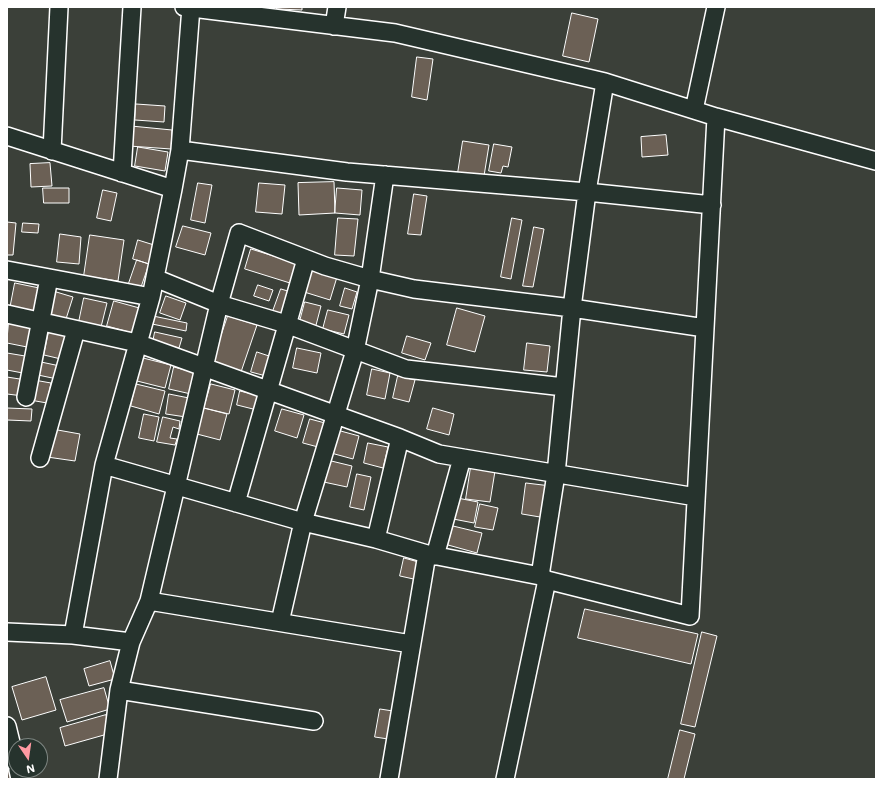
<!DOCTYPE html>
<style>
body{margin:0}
#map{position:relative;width:883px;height:786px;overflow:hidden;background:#3b4039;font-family:Mali,sans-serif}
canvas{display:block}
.frame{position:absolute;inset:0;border:8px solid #fff;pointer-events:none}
.north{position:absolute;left:8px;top:738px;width:40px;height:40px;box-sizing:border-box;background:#26332d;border:1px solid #7d8581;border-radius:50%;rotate:167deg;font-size:11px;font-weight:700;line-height:16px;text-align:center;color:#fff}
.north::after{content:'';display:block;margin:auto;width:14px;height:18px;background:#ff9aa2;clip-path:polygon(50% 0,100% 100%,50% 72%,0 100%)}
</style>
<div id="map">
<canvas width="883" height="786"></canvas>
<div class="frame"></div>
<div class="north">N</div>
</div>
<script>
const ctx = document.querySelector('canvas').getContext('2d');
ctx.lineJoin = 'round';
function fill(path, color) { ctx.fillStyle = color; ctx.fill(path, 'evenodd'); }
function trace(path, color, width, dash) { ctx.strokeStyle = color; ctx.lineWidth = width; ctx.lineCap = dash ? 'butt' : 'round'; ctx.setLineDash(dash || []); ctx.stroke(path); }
const building = new Path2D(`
 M277,7H302V10L277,9Z
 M572,13L598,19L589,62L563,56Z
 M417,57L433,59L427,100L412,97Z
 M136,104L165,106L164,122L135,120Z
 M131,126L172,130L171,149L129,146Z
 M666,135L668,155L642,157L641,137Z
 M463,141L489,145L484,176L458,173Z
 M494,144L512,147L508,167L503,166L501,173L489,171Z
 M138,147L168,152L165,171L135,166Z
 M50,163L52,186L31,187L30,164Z
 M334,182L335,213L299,215L298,183Z
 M198,183L212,185L205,223L191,220Z
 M259,183L285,185L282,214L256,212Z
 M43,188H69V203H44Z
 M337,188L362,190L360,215L335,213Z
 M103,190L117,193L111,221L97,218Z
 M414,194L427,196L421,235L408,234Z
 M338,218L358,219L354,256L335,255Z
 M512,218L522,220L511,279L501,277Z
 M7,222L16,223L13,255H7Z
 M23,223L39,224L38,233L22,232Z
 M183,226L211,233L205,255L176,247Z
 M534,227L544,229L533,287L523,286Z
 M60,234L81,237L79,264L57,262Z
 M90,235L124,240L118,281L84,276Z
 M138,240L154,245L149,264L133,259Z
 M251,249L296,263L290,283L245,269Z
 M137,260L149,264L140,290L128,286Z
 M308,268L337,277L330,300L301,291Z
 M15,283L44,289L39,315L10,309Z
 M258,285L273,290L269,301L254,296Z
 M345,288L357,292L352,309L340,306Z
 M281,289L291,292L282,317L272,314Z
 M53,291L73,297L66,319L47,313Z
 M166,296L186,303L180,320L160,313Z
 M84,298L107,303L101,327L79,322Z
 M114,301L143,309L136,334L107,326Z
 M305,302L321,306L315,329L299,325Z
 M457,308L485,316L475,352L447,345Z
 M328,310L349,315L344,334L323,329Z
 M153,316L187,323L186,331L152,324Z
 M228,316L257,325L241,372L212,363Z
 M9,322L36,328L32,348L7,343Z
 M49,331L66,335L61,359L44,355Z
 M155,332L182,338L179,348L153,342Z
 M407,336L431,343L425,360L402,353Z
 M527,343L550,346L547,372L524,370Z
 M297,348L321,353L317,373L293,368Z
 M257,352L272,357L266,376L251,372Z
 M7,353L31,357L28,374L7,370Z
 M143,358L171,365L165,388L137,381Z
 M41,362L60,366L57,379L38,375Z
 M174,367L196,373L191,394L169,389Z
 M372,369L390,373L385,399L367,395Z
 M398,376L415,380L409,402L393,398Z
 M7,377L26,380L23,396L7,394Z
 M34,380L51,383L47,403L30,400Z
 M136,384L165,391L159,414L131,406Z
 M211,384L235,390L229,414L204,408Z
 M240,391L261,396L257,410L237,405Z
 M169,394L189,398L186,417L166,414Z
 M200,407L227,414L220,440L193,433Z
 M7,408L32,409L31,421L7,420Z
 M433,408L454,414L449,435L427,429Z
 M282,409L304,415L297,438L275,431Z
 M144,414L159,417L154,441L139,438Z
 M163,417L180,421L179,429L173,427L170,438L177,439L175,445L157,442Z
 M310,419L325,423L318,447L303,443Z
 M52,429L80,434L75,461L47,457Z
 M337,430L359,436L353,459L331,453Z
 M368,443L388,447L383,468L364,463Z
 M323,459L352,466L347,487L319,481Z
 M471,467L495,471L490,502L466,499Z
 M357,474L371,477L364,510L350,507Z
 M526,483L551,486L546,518L522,514Z
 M452,497L478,502L474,523L448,518Z
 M480,504L498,508L493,530L475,527Z
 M453,526L482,533L477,553L448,545Z
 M404,558L422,563L418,580L400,576Z
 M585,609L698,634L691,664L578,638Z
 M702,632L717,636L695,727L681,724Z
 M110,661L115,679L89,686L84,669Z
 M46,677L56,710L22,720L12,687Z
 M104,688L110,709L67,722L60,700Z
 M380,709L393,711L388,739L375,737Z
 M106,715L111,733L65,746L60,728Z
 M680,730L695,734L684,779H668Z
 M7,765L11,778L7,779Z`);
const minor = new Path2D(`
 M184,7L395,33L605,82L587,192L572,308L556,474L540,576L427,554
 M334,26L337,7
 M605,82L716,117L876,161
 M694,110L716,7
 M7,136L173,189
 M180,150L347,172L587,192L712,205
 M52,151L59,7
 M122,173L132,7
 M7,270L151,297
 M155,278L219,304L286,324L406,369L564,387
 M7,314L137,343L400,438L439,454L696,497
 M26,397L49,278
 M40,458L76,330
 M104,465L151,297L173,189L180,150L191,7
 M236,503L306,259
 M376,539L400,438
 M435,556L462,458
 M540,576L547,580L690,616L716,117
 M149,601L219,304L239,233L325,266L370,279L414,289L572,308L705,328
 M280,622L303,522L355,351L370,279L385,175
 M7,632L73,635L131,642L119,690L108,779
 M73,635L104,465L303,522L376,539L427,554L389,779
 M131,642L149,601L411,644
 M119,690L314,721
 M7,726L16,763
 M18,770L20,779
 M505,779L547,580`);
fill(building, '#6b6055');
trace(building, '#fff', 1);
trace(minor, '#fff', 20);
trace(minor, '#26332d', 17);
</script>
